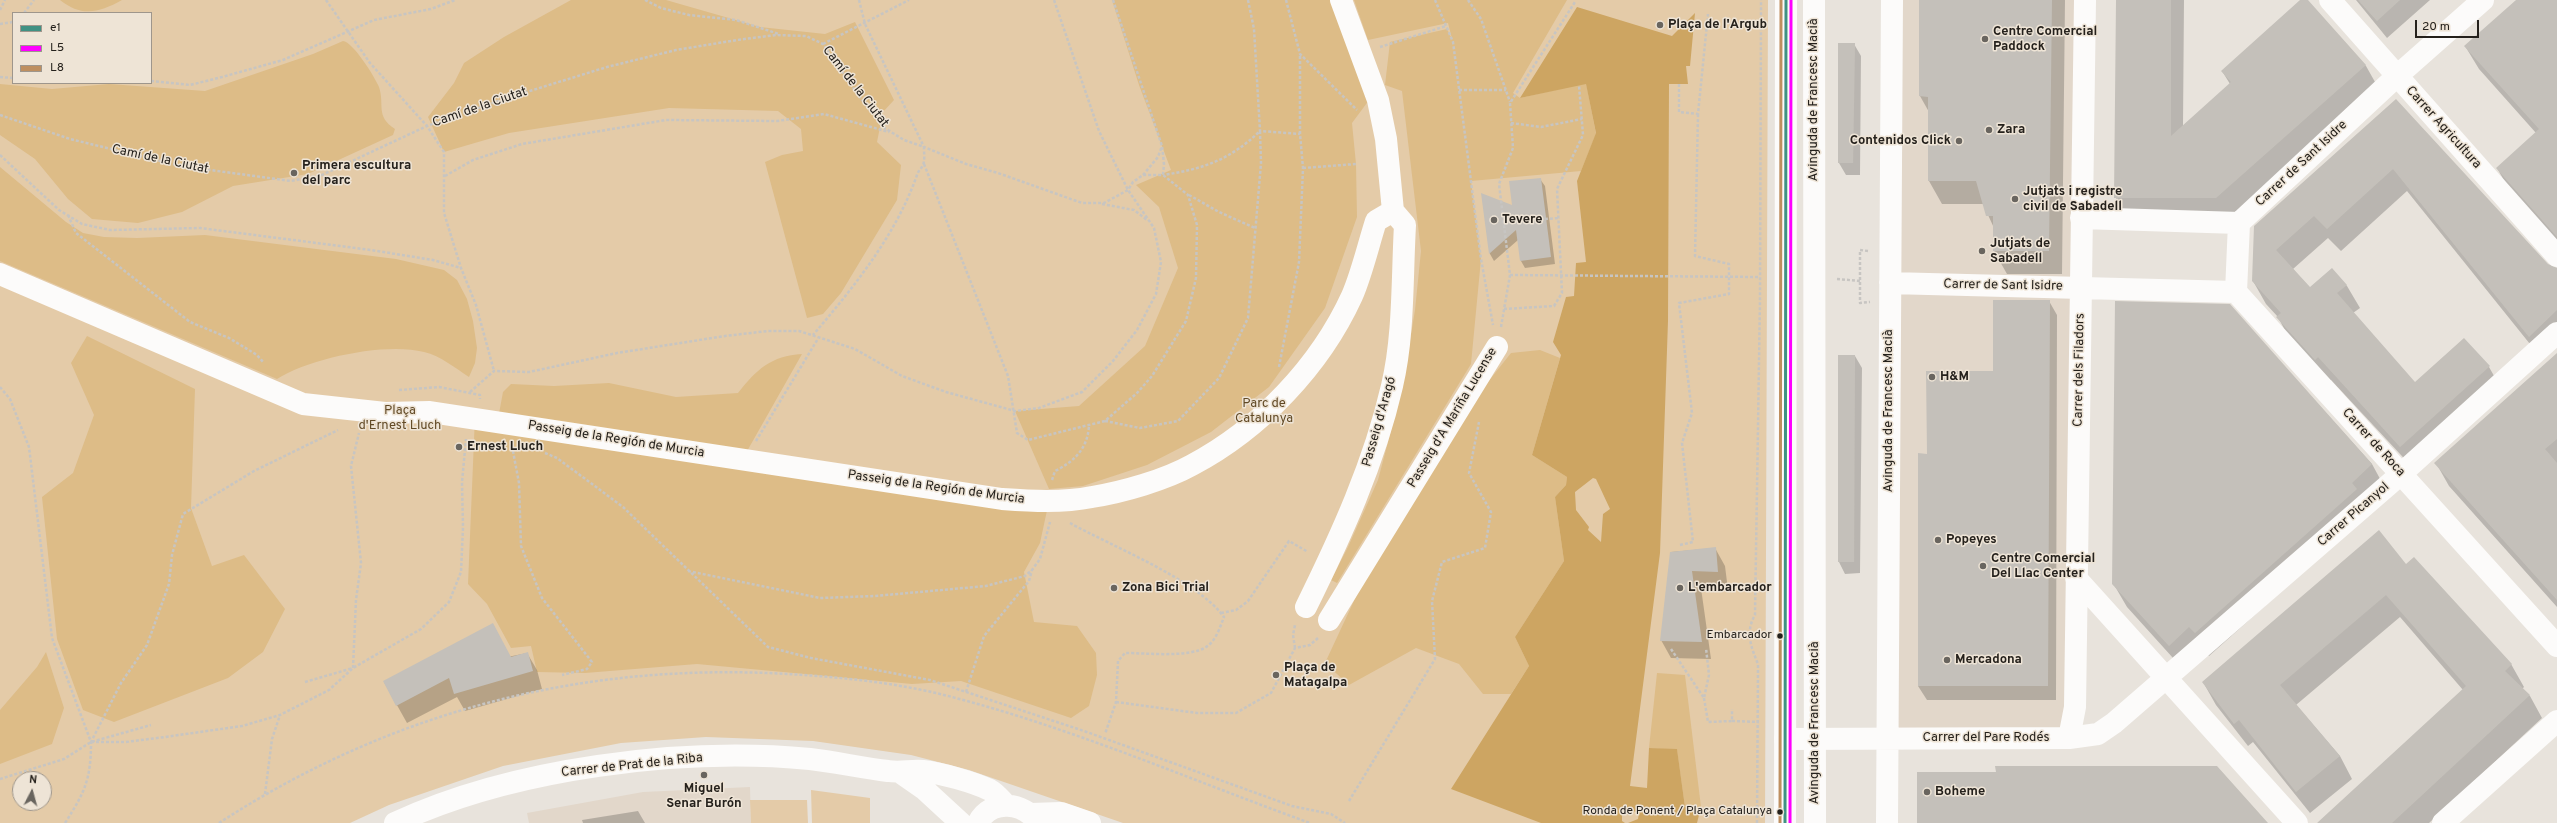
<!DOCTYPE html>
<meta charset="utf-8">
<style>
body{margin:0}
#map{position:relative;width:2557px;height:823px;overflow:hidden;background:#e8e3dc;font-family:Overpass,sans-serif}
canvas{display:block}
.legend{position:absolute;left:12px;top:12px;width:140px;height:72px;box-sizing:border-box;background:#eee4d6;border:1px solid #9e968c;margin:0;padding:5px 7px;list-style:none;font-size:12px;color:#25211c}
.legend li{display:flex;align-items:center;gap:8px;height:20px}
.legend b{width:20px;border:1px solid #9e968c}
.north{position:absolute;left:12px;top:771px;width:40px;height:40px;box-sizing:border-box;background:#eee4d6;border:1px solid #9e968c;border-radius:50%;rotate:6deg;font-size:11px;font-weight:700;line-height:16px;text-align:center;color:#25211c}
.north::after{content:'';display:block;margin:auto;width:14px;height:18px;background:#69655f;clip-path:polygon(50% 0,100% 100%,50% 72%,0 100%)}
.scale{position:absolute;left:2415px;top:20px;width:64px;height:18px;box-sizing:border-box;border:2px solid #25211c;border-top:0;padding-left:5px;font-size:12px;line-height:14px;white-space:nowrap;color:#25211c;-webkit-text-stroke:3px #eee4d6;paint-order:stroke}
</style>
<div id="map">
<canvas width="2557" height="823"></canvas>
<ul class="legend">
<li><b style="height:5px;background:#409183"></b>e1</li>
<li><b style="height:5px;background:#fe00ff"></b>L5</li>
<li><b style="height:5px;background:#be8f60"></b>L8</li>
</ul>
<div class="north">N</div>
<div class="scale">20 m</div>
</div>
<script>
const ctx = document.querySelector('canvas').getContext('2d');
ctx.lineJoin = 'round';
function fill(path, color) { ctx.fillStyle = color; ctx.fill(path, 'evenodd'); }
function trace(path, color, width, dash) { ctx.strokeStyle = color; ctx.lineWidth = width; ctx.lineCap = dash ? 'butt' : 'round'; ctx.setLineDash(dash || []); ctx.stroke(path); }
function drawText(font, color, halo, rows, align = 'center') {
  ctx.font = font + ' Overpass,sans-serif'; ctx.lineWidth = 3; ctx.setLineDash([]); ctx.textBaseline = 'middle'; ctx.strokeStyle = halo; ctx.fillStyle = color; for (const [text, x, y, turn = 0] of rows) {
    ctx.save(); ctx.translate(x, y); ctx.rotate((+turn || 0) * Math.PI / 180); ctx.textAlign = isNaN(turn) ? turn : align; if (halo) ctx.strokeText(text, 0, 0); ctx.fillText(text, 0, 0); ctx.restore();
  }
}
const built = new Path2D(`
 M1892,0H2085L2077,737L1889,736Z
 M750,787L751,823H529L527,813L643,792Z`);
const green = new Path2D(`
 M0,0H1768L1765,823H1123L969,770L911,755L813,741L706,737L621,743L503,766L389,805L350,823H0ZM13,13H151V83H13ZM20,779H44V803H20Z
 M811,790L870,798V823H812Z
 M750,800H807L808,823H751Z`);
const forest = new Path2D(`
 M60,0H122C99,13 81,17 60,0Z
 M571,0H666L760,27L825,34L855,22L894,100L883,112L877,142L901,165L897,200L841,293L823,314L807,318L765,162L782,155L803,151L801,129L778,111L669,108L509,133L444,152L428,117L454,83L464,63L504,37Z
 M1112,0H1352L1381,84L1352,123L1356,164L1357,217L1325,308L1269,387L1211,432L1147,465L1083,486L1049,489L1015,411L1079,406L1145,346L1178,268L1159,207L1136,185L1171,170L1139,85Z
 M1354,0H1567L1513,93L1520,98L1586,83L1596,134L1581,171L1471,181L1481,259L1471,364L1337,583L1331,580L1348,547L1378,480L1402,389L1415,310L1421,251L1402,91L1385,85L1390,42L1447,29L1452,39L1448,23L1368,40Z
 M343,41C353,42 375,77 379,87C385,105 375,116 395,129L393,135L308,174L233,186L182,212L138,223L92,219L68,199L35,159L0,135V84L52,89L109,84L205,91L313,54Z
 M0,167L66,222L83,233L104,237L137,238L205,235L396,259L444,270L457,280L467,299L473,321L477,348L475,363L469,377C455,368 441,356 424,352C386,342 310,358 277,379L0,261Z
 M87,336L195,389L191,508L212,566L244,555L285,609L263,652L228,678L114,722L83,710L57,639L42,497L73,473L94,415L71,363Z
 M1540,350L1560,358L1532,455L1567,477L1566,485L1555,497L1564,561L1515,637L1529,666L1511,694H1483L1459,664L1416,648L1349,685L1325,663L1366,575L1472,402L1511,353Z
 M802,354L742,460L1049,501L1040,543L1024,572L1034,622L1077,626L1096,653L1097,675L1089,706L1071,718L961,681L912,684L697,664L585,673L537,672L531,646L511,648L487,604L468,584L475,416L498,419L503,392L511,384L554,386L609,383L676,397L738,393C757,369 771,356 802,354Z
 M46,652L64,708L52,744L0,764V710L37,667Z
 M1657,673L1685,675L1701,807H1685L1677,750L1649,748Z`);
const water = new Path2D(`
 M1577,7L1672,36L1695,13L1690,66H1686L1688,84H1669L1668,321L1660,553L1630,786L1647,788L1649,748L1677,749L1685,807H1701L1697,823H1628L1638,819L1639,812L1631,811L1630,815H1622V821L1625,823H1541L1451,789L1529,666L1515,637L1564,561L1555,497L1566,485L1567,477L1532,455L1561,355L1553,342L1566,297L1574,296L1576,263L1586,262L1577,181L1596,133L1586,84L1520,98ZM1593,478L1596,479L1610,509L1603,514L1601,542L1588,530L1589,527L1576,510L1575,492Z`);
const shadow = new Path2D(`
 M1920,0H2065L2062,274H2007L1994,251V228L1983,204H1942L1929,181V112L1920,96Z
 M2117,0H2184L2183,126L2230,84L2222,71L2302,0H2307L2366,66L2379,89L2229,221H2129L2116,198Z
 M2356,0H2430L2387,38Z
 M2518,0H2557V244L2510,191L2497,168L2536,133L2479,69L2465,46Z
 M1839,44H1854L1861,56L1860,175H1846L1839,163Z
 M2396,100L2547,265L2557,269V345L2542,359L2407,191L2341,251L2328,238L2293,269L2310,288L2332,270L2347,286L2360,308L2353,313L2415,383L2464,340L2489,367L2502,390L2414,469L2331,380L2328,382L2290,340L2278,317L2266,304L2253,281L2255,226Z
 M1540,179L1545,186L1555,264L1525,268L1521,261L1518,240L1494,261L1490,254L1482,195L1514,207Z
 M2049,301L2057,315L2056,700H1927L1918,686L1928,455Z
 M2229,305L2372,464L2385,488L2369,513L2209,656L2203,650L2182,668L2127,607L2113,583Z
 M2557,354V607L2449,486L2436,463Z
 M1855,356L1862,368L1860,573L1845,574L1839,562Z
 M1715,548L1725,566L1728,590L1701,588L1711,659L1671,658L1661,640L1671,552Z
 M2406,565L2511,664L2524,687L2522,689L2530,696L2542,718L2429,823H2324L2463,690L2400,617L2296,705L2340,756L2352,779L2310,813L2253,742L2248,746L2216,705L2203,682Z
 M527,653L537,670L542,689L465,711L457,697L407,723L384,682Z
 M638,811L645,823H583L582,820Z`);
const building = new Path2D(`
 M1919,0H2052L2049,251H1993V216H1986L1976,181H1928V97L1919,96Z
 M2116,0H2171V136L2231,82L2221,71L2300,0H2308L2366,65L2216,198H2114Z
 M2358,0H2400L2377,21Z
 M2516,0H2557V237L2496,168L2539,129L2464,46Z
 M1838,43H1855L1853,163H1838Z
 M2396,99L2548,264L2557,268V310L2529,337L2393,169L2327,229L2314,216L2276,250L2310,287L2332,268L2347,285L2337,293L2415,382L2464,338L2490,366L2400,447L2318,357L2315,360L2276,317L2281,313L2252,281L2254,226Z
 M1541,178L1551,257L1520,261L1516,230L1489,254L1481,193L1512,205L1509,181Z
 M1993,300H2050L2048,686H1918V453L1927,454L1926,371H1993Z
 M2115,301L2230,304L2372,464L2352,483L2357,489L2195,633L2189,627L2169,646L2112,584Z
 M2557,353V439L2545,449L2557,463V600L2434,463Z
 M1838,355H1855L1854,562H1838Z
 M2379,530L2406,564L2414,557L2512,664L2505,671L2530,695L2392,823H2317L2466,686L2386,595L2280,685L2340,756L2296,792L2239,720L2234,724L2202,682Z
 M1716,547L1718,572L1692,571L1702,642L1660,641L1670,552Z
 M493,623L511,657L528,652L533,671L454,694L449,678L396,706L383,681Z
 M1995,766H2217L2268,823H1917V772H1996Z`);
const path = new Path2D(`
 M326,0L370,63L427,126L444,152V213L461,268L476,305L494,371
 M645,0L661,8L689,15L736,20L779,34
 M859,0L865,24L924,147L966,164L998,173L1082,203H1104L1128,190L1133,182L1143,175H1163L1164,164L1162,146L1113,0
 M1248,0L1254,29L1260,131L1300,134
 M1286,0L1300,54L1357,110
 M1435,0L1453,42L1481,259L1493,325
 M1468,0L1481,19L1510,102
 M0,10L5,0
 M24,13L34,0
 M0,24L13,22
 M823,44L909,0
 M1380,47L1446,26
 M0,77L13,78
 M151,81L190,85L222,77L283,60L374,20L431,9L455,0
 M1679,84V112L1698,114L1708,14
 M1459,90H1506
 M0,115L70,139L181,166L291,181L322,175L427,126L504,99L607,67L676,50L737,40L776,35L806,36L823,44L856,92L883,127L904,140L924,147C924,152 925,161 923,165C921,169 918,171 917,175C896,235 854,287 813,335
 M1511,123L1541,127L1582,119
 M0,155L59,210L82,224L110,230L200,228L371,250L433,260L461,268
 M924,164L1008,376L1017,433L1028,440L1105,421L1137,393L1152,376L1186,321L1196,278L1197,225L1188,195L1163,175
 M1303,168L1356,164
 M1143,175L1158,157L1162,146
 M445,176L473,160L522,144L666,120L777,121L824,114L889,132
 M1189,195L1219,212L1255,228
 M1102,204L1134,210L1147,220
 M68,215L76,233L190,322L229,338L257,355L264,363
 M1505,222L1559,218
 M1868,251L1860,250V303L1870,302
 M1510,275L1760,277
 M1837,279L1860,281
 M1504,309L1554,306L1562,293L1557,189L1583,135L1579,85
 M1501,327L1510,275L1499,184L1513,148L1510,103L1575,2
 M1279,367L1299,262L1303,168L1300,134V54
 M0,387L10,399L29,447L52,638L91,742L121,683L147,645L169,584L172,555L183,514L254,471L338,430
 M399,390L439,387L480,395V399
 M470,392L494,371L529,372L617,353L725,336L768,331H799L855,349L902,376L946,392L1015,411L1039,408L1082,392L1113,361L1137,330L1156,294L1161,262L1154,228L1128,190L1099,131L1054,0
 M1105,421L1140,428L1178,421L1219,378L1248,318L1261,163L1260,131C1230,160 1203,169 1163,175
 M756,441L819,337
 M512,446L519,483L521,546L542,598L592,662L587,669L562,675
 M545,453L557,458L623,507L768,647L811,658L930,680L1084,731L1292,806L1331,814L1345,823
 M1052,480L1055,471C1075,461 1088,448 1089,425
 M1070,523C1113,547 1196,579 1224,617C1220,627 1216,641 1206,647C1189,658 1146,653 1125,653L1118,661L1116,702L1105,734
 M1680,545L1693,542L1682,443L1692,413L1679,303L1729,294V264L1695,256L1698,114
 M688,571L820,598L875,596L986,586L1025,576L1032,570L1040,559L1050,522
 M1221,613L1236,610L1248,601L1289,541L1308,552
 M1295,648L1293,635L1295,625
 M1671,649L1704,698L1709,675L1706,648
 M305,682L353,668L356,600L361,563L351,466L359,433
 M966,692L984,636L1029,581L1032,570
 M1704,698L1708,722L1732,721V709
 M1116,702L1197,713H1236L1271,693L1295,648L1310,645L1318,638
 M1732,721L1759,722
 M91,742H126L165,737L242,726L280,715L329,690L353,668L421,629L449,602L461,572L463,527L462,482L466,439
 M0,779L64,759L91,742L151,725
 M265,794L272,739L280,715
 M1349,801L1435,659L1432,601L1442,562L1485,548L1491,512L1469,473L1479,422
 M65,823C85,792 91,779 91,742
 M219,823C392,711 582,662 787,674C842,677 899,683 952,697C1075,729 1191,780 1310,823
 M1757,823L1758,664C1751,647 1745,632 1755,615L1760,301L1761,0`);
const minor = new Path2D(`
 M2330,0L2557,256
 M2081,218L2239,223L2397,76L2483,0
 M2239,223L2236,292L2557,646
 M0,274L303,404L385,413L430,412L1002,499C1031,501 1062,503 1092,497C1123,492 1165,480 1192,465C1260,429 1320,366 1352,296C1362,273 1368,246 1376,221L1393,211
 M1890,283L2236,292
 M2076,578L2297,823
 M1306,607C1341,536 1374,464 1392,386C1404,336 1402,277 1405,225L1393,211L1386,139L1378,100L1341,0
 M1329,620L1497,347
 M2069,738L2075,707L2085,0
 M1785,739L2069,738L2098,734L2114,723L2401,474L2557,333
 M901,773L924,789L961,823
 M1031,814L1061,813L1090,823
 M395,823C513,768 681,747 810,759C836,762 862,768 888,771C900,773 911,770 923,771C941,773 973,782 990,790C996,793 1001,800 1006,805
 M978,823C991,798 1024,802 1038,823
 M1887,823L1892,0
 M2443,823L2557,721`);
const major = new Path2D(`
 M1814,0L1815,823
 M1785,823L1786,0`);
const bus1 = new Path2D(`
 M1785,823L1786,0`);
const bus2 = new Path2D(`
 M1790,823L1791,0`);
const bus3 = new Path2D(`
 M1780,823L1781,0`);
const markers = [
 [1660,25,4,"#69655f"],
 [1985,39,4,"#69655f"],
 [1989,130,4,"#69655f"],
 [1959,141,4,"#69655f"],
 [294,173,4,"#69655f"],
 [2015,199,4,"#69655f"],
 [1494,220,4,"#69655f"],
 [1982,251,4,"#69655f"],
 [1932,377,4,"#69655f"],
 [459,447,4,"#69655f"],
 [1938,540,4,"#69655f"],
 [1983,566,4,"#69655f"],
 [1114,588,4,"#69655f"],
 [1680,588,4,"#69655f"],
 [1780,636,3.5,"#25211c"],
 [1947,660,4,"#69655f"],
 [1276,675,4,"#69655f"],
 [704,775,4,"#69655f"],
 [1927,792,4,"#69655f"],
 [1780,812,3.5,"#25211c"]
];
const busNames = [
 ["Embarcador",1772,636],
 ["Ronda de Ponent / Plaça Catalunya",1772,812]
];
const poiNames = [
 ["Plaça de l'Argub",1668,25],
 ["Centre Comercial",1993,32],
 ["Paddock",1993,47],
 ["Zara",1997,130],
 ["Contenidos Click",1951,141,"right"],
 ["Primera escultura",302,166],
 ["del parc",302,181],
 ["Jutjats i registre",2023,192],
 ["civil de Sabadell",2023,207],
 ["Tevere",1502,220],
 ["Jutjats de",1990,244],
 ["Sabadell",1990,259],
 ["H&M",1940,377],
 ["Ernest Lluch",467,447],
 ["Popeyes",1946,540],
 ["Centre Comercial",1991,559],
 ["Del Llac Center",1991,574],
 ["Zona Bici Trial",1122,588],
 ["L'embarcador",1688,588],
 ["Mercadona",1955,660],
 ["Plaça de",1284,668],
 ["Matagalpa",1284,683],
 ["Miguel",704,789,"center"],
 ["Senar Burón",704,804,"center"],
 ["Boheme",1935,792]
];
const streetNames = [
 ["Camí de la Ciutat",855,87,52],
 ["Avinguda de Francesc Macià",1814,100,-90],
 ["Camí de la Ciutat",480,108,-19],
 ["Carrer Agricultura",2443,128,48],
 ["Camí de la Ciutat",160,160,12],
 ["Carrer de Sant Isidre",2302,164,-43],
 ["Carrer de Sant Isidre",2003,286,1],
 ["Carrer dels Filadors",2080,370,-89],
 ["Avinguda de Francesc Macià",1889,411,-90],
 ["Passeig d'A Mariña Lucense",1453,418,-59],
 ["Passeig d'Aragó",1380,422,-74],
 ["Passeig de la Región de Murcia",616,440,9],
 ["Carrer de Roca",2373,443,48],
 ["Passeig de la Región de Murcia",936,488,8],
 ["Carrer Picanyol",2354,515,-41],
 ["Avinguda de Francesc Macià",1815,723,-90],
 ["Carrer del Pare Rodés",1986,738],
 ["Carrer de Prat de la Riba",632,766,-6]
];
const parkNames = [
 ["Parc de",1264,404],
 ["Catalunya",1264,419],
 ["Plaça",400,411],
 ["d'Ernest Lluch",400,426]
];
fill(built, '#e2d7ca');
fill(green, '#e4cba8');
fill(forest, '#ddbc87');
fill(water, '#cda562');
fill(shadow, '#0003');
fill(building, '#c4c0ba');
trace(path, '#c7c5c2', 2.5, [3, 2]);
trace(minor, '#fcfbfa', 22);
trace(major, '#fcfbfa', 22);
trace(bus1, '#409183', 3);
trace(bus2, '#fe00ff', 3);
trace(bus3, '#be8f60', 3);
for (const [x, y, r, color] of markers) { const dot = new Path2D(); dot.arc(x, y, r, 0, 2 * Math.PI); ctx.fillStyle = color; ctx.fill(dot); trace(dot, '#eee4d6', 1.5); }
drawText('12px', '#25211c', '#eee4d6', busNames, 'right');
drawText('bold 13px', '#25211c', '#eee4d6', poiNames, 'left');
drawText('13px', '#25211c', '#eee4d6', streetNames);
drawText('13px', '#614925', '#eee4d6', parkNames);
</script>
